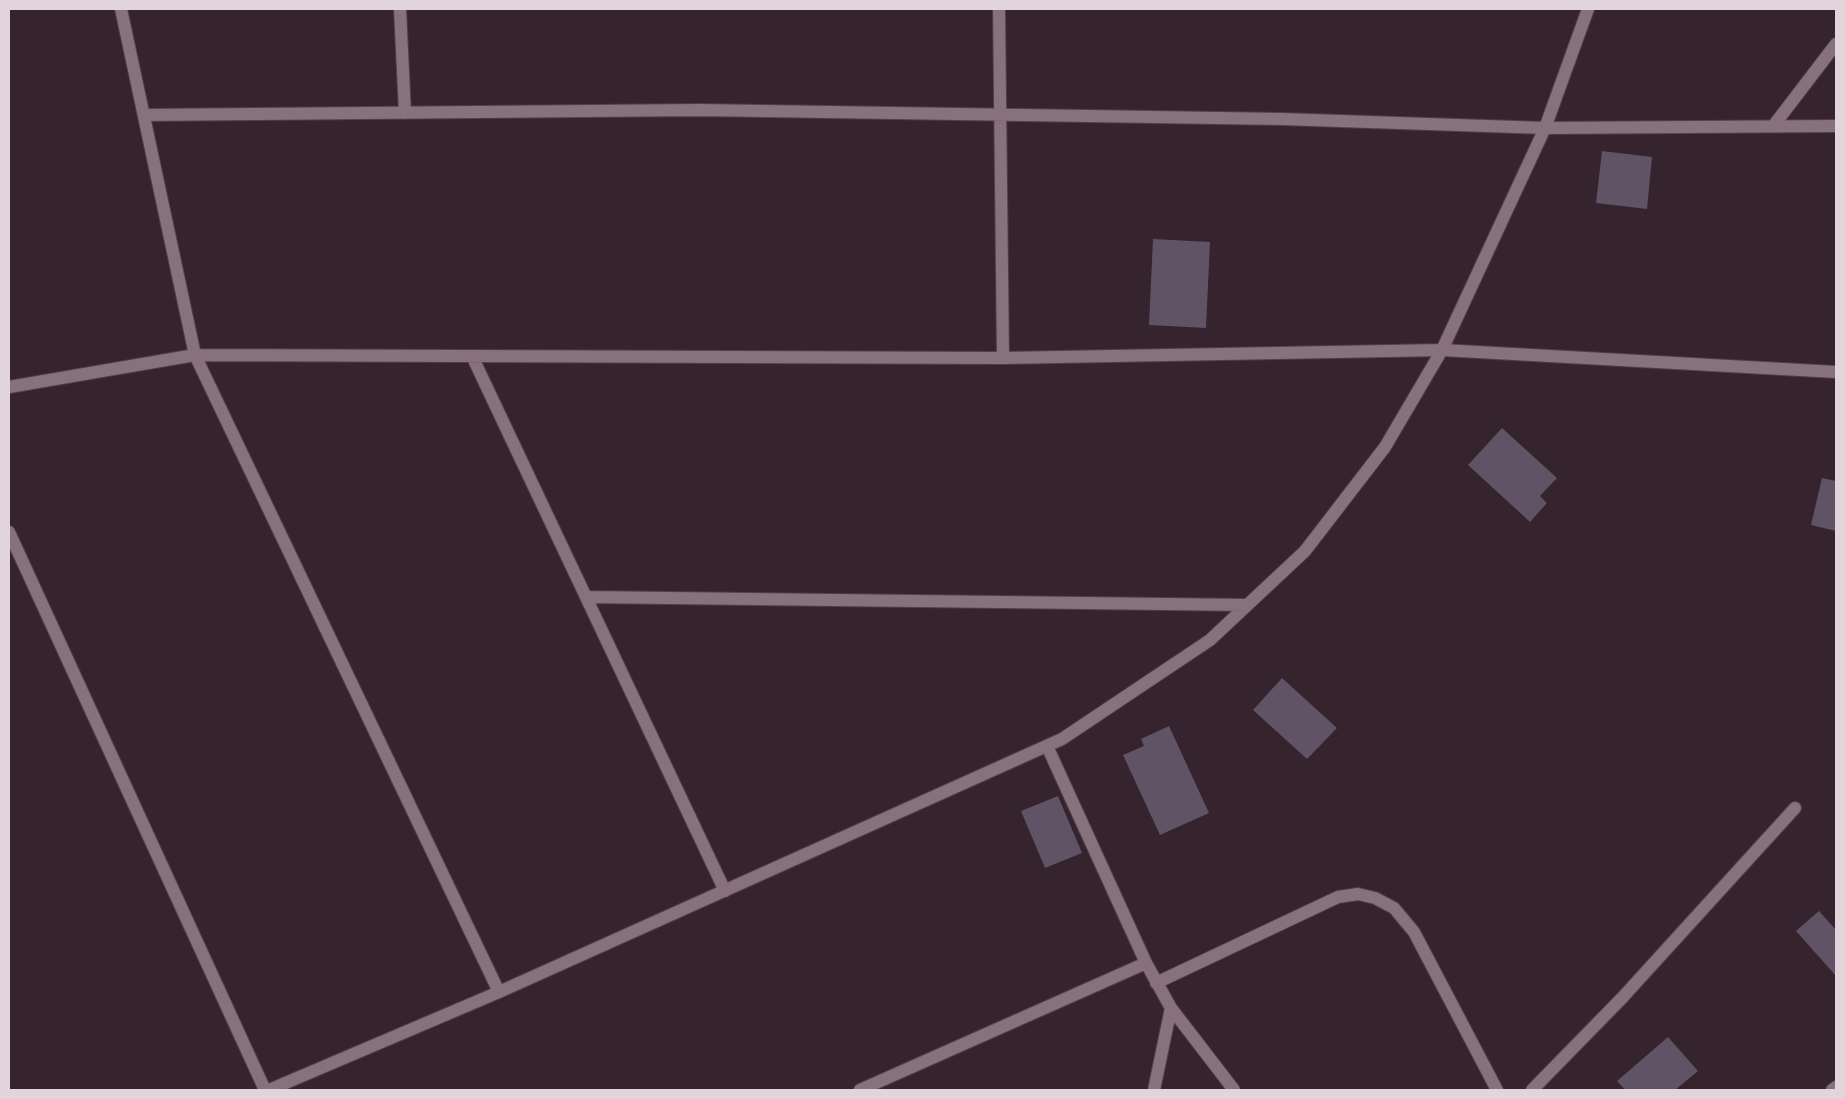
<!DOCTYPE html>
<style>
body{margin:0}
#map{position:relative;width:1845px;height:1099px;overflow:hidden;background:#35232d;font-family:Merriweather,serif}
canvas{display:block}
.frame{position:absolute;inset:0;border:10px solid #e1d4da;pointer-events:none}
</style>
<div id="map">
<canvas width="1845" height="1099"></canvas>
<div class="frame"></div>
</div>
<script>
const ctx = document.querySelector('canvas').getContext('2d');
ctx.lineJoin = 'round';
function fill(path, color) { ctx.fillStyle = color; ctx.fill(path, 'evenodd'); }
function trace(path, color, width, dash) { ctx.strokeStyle = color; ctx.lineWidth = width; ctx.lineCap = dash ? 'butt' : 'round'; ctx.setLineDash(dash || []); ctx.stroke(path); }
const building = new Path2D(`
 M1602,151L1652,157L1647,209L1596,203Z
 M1153,239L1210,242L1206,328L1149,325Z
 M1502,428L1557,478L1540,496L1547,503L1530,522L1468,465Z
 M1822,478L1836,481V531L1811,525Z
 M1282,678L1337,728L1307,759L1253,710Z
 M1169,726L1209,813L1160,835L1123,755L1144,746L1141,739Z
 M1058,796L1082,853L1045,868L1021,811Z
 M1819,911L1836,930V976L1796,931Z
 M1668,1037L1698,1071L1675,1090H1625L1617,1081Z`);
const minor = new Path2D(`
 M121,9L195,355L499,992
 M400,9L405,113
 M999,9L1003,358
 M144,115L699,110L1282,119L1545,128L1836,126
 M1774,125L1836,44
 M472,356L725,891
 M9,387L195,355L1003,358L1442,350L1836,372
 M9,532L265,1090
 M586,597L1247,605
 M1047,746L1146,963L1171,1008L1234,1090
 M1156,983L1338,897L1358,894L1375,898L1394,908L1414,932L1497,1090
 M269,1090L499,992L1062,739L1210,640L1305,551L1385,447L1442,350L1545,128L1588,9
 M860,1090L1146,963
 M1154,1090L1171,1008
 M1532,1090L1622,998L1795,808
 M1832,1090L1836,1087`);
fill(building, '#605365');
trace(minor, '#4f4048', 14);
trace(minor, '#87717c', 12);
</script>
